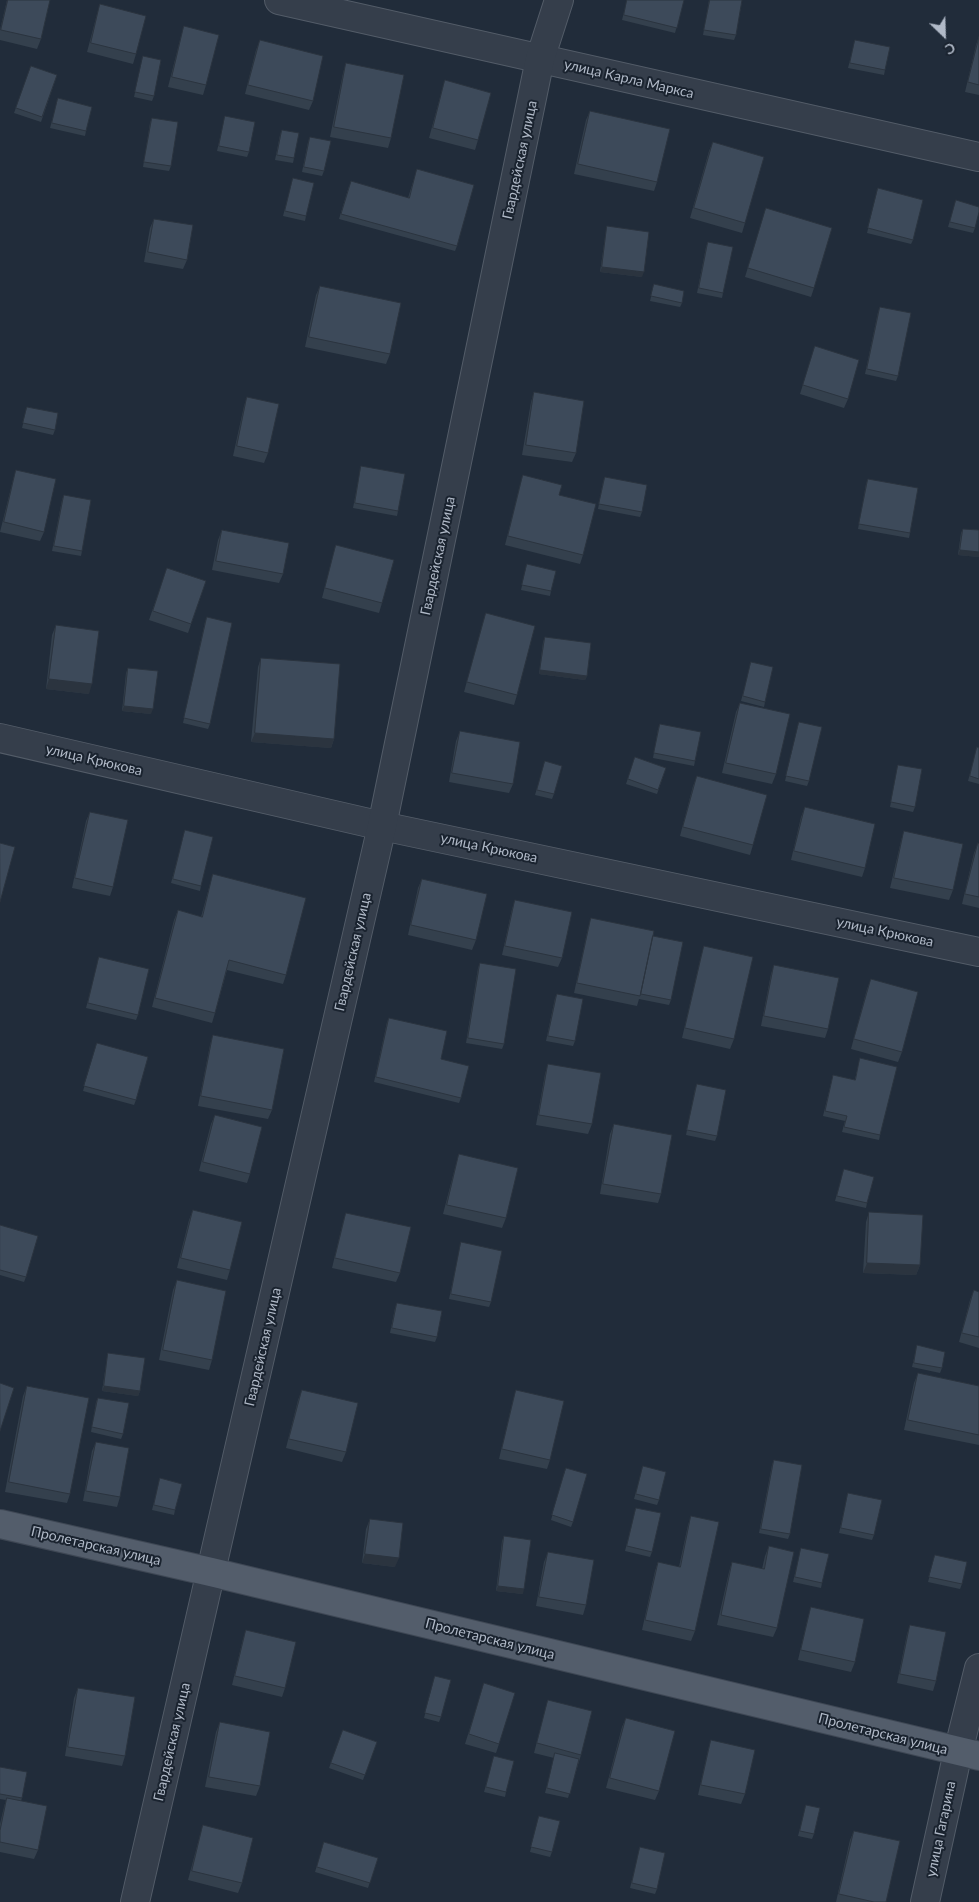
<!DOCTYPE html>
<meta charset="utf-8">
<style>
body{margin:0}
#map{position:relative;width:979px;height:1902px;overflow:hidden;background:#212c3a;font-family:Lato,sans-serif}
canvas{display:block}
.north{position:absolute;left:919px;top:10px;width:50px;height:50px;-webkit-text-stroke:4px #1a232f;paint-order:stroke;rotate:156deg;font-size:14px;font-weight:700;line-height:20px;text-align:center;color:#b0b9c7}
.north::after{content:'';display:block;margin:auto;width:18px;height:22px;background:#b0b9c7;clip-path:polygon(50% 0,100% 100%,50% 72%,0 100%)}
</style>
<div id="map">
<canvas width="979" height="1902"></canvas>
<div class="north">С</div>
</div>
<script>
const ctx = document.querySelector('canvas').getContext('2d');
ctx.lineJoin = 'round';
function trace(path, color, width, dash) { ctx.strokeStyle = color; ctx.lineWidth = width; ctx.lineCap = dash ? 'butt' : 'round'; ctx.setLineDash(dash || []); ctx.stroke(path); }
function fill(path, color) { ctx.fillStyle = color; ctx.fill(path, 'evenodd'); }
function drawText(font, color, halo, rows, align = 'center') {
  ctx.font = font + ' Lato,sans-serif'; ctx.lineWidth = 4; ctx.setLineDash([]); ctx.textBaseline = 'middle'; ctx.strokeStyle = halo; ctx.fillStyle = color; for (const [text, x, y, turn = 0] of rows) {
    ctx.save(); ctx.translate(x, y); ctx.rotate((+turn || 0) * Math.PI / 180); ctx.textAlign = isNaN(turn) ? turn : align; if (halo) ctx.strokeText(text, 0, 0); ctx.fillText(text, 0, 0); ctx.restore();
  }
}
const minor = new Path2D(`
 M279,0L979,157
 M0,738L382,826L979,952
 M958,1752L979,1668`);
const tertiary = new Path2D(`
 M135,1902L382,826L540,59L559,0
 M925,1902L958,1752`);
const primary = new Path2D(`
 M0,1524L211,1572L979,1756`);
const wall = new Path2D(`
 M7,0H50L41,39L37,49L0,40V30Z
 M627,0H684L675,33L622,20Z
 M709,0H742L736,35L734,40L703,35Z
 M100,4L136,54L133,64L87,52L97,14Z
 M184,26L206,85L203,95L168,87L181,36Z
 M979,36V95L965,92L976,45Z
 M260,40L313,101L309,110L245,94L256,50Z
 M855,40L885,70L884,75L848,68Z
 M143,56L154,96L152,101L134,97Z
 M346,63L391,138L388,148L330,137L343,73Z
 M31,66L57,75L41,122L14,113Z
 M445,80L478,140L475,150L429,138L442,90Z
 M58,98L86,131L85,136L50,128Z
 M590,111L657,182L654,191L574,174L586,120Z
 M225,116L249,152L247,157L217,151Z
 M152,118L171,166L169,171L143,167L150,123Z
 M282,130L294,158L293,163L275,160L280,135Z
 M310,137L324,171L322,176L302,172L308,142Z
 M713,142L745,223L742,233L690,218L709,151Z
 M417,169L457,246L455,251L339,219L349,186L408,198Z
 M293,178L306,216L305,221L283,216Z
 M878,188L913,240L911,244L867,233Z
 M956,200L975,228L973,233L948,227Z
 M766,208L814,288L811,297L745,277Z
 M154,219L187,260L183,269L144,262L150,228Z
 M607,226L642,277L600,272L606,231Z
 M708,242L723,293L722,298L697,293L706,247Z
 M654,284L682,303L680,307L650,301Z
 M320,286L390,354L386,364L305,347L316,295Z
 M880,307L898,376L896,381L865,374L878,312Z
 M815,346L848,399L844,408L800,394Z
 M534,392L576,453L572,462L522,455L531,402Z
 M247,397L268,453L264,463L233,456L244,406Z
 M27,407L55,430L53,435L22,428Z
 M361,466L398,511L397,516L353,508L360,471Z
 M16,470L44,532L40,541L0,532L13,480Z
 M523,475L559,495L583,555L580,564L505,545L520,485Z
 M605,477L642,512L640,517L598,509L603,482Z
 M868,479L910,533L909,538L858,529L866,484Z
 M64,495L82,551L81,556L52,551L62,500Z
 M963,529L979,530V557L958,555L961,533Z
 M222,530L283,574L279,583L212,570L218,540Z
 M336,545L382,603L379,613L322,598L333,555Z
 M527,564L551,591L550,596L521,590Z
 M167,568L206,581L188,633L149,620Z
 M486,613L517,695L514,705L464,692L483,622Z
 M207,617L210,724L208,729L183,723L205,622Z
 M56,625L89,694L46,689L52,635Z
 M545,637L587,676L585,680L539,674L543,642Z
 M261,658L334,739L331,748L251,742L258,667Z
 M751,662L765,702L764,707L741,701Z
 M128,668L151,714L122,711L126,673Z
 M740,703L776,774L772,784L722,773L736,712Z
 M799,722L809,781L807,786L785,781Z
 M660,724L695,761L694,766L653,758L658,729Z
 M460,731L513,784L509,793L449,782L456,741Z
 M977,747L979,748V784L968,781Z
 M635,757L666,768L657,794L626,784Z
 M545,761L554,794L552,799L535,795Z
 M898,765L915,807L913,812L890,807L897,770Z
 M697,776L753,845L750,855L680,836L693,786Z
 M805,807L865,868L862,877L791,860L801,817Z
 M90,812L113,887L110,896L72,888L86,821Z
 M185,830L201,886L200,891L171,883Z
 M904,831L953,890L949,900L890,888L901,841Z
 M978,843L979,844V908L962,904L974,853Z
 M213,874L286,975L283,984L227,970L215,1013L212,1023L152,1007L174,920L178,910L201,917L210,884Z
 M422,879L476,940L472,950L408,935L418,888Z
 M515,900L562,958L558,967L502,955L512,909Z
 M591,918L653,936L671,1000L669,1005L639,999L637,1006L574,993L588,928Z
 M704,946L734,1039L730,1049L682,1038L701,956Z
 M99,957L138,1015L136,1020L86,1008Z
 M480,963L504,1044L502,1049L466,1043L478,968Z
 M774,965L828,1029L825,1038L761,1026L771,974Z
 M871,979L902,1052L898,1062L851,1049L867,989Z
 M557,994L575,1041L573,1046L546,1041L555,998Z
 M389,1018L441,1059L461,1098L459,1103L374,1082L387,1022Z
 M213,1035L272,1110L268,1119L198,1106L210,1045Z
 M97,1043L136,1100L134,1105L83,1091Z
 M860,1058L880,1135L879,1140L842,1132L845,1121L823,1116L833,1075L855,1080Z
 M548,1064L592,1124L588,1134L536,1125L545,1074Z
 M697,1084L717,1136L715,1141L686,1135L695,1089Z
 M215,1115L250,1174L247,1183L199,1171L211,1124Z
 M614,1124L661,1194L658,1203L600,1194L610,1134Z
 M459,1154L506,1218L502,1228L443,1214L456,1164Z
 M844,1169L867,1203L866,1208L835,1201Z
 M193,1210L230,1270L227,1280L177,1268L189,1220Z
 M869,1212L920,1265L916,1275L863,1273L866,1222Z
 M346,1213L400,1273L396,1282L332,1268L343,1222Z
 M0,1225L26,1277L24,1282L0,1275Z
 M461,1242L491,1302L489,1307L449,1299L460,1247Z
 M177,1280L212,1360L209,1370L159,1360L173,1290Z
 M974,1290L979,1292V1348L959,1342L970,1300Z
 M397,1303L437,1337L435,1342L390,1333L395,1308Z
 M917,1345L942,1368L940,1373L912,1367Z
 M108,1353L140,1391L138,1396L102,1391L107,1358Z
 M918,1373L979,1386V1445L904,1430L914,1383Z
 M27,1386L70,1494L67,1503L5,1492L23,1396Z
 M302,1390L346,1452L342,1462L286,1448L298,1400Z
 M516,1390L550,1460L547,1469L499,1459L513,1400Z
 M98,1398L123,1434L121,1439L91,1432L96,1402Z
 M96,1442L120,1497L117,1507L83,1501L92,1451Z
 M774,1460L790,1534L788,1539L759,1533L772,1465Z
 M643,1466L659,1500L657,1505L634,1499Z
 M564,1473L573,1522L571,1527L551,1520Z
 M160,1478L175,1510L174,1515L152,1510Z
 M848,1493L874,1535L872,1540L839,1533Z
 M636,1508L652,1552L650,1557L625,1551Z
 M691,1516L695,1631L691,1641L642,1630L655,1571L658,1562L679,1567L688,1525Z
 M370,1519L395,1567L362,1563L366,1529Z
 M504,1536L523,1594L496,1591L502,1541Z
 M769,1546L777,1628L773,1637L717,1625L729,1572L732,1562L762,1569L765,1556Z
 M801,1548L822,1583L821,1588L793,1582Z
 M548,1552L586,1605L583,1615L536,1606L544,1562Z
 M935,1555L962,1584L960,1589L928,1582Z
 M811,1607L855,1662L851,1672L798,1660L808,1617Z
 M910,1625L936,1681L933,1691L897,1683L907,1634Z
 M246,1630L285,1688L282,1697L232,1685L243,1639Z
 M435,1676L441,1717L439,1722L424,1718Z
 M484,1683L499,1744L496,1753L465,1744Z
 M78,1688L125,1756L122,1766L65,1756L74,1698Z
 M548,1700L581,1755L568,1798L545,1793L554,1758L534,1753L545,1710Z
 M626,1718L659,1791L655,1800L606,1788L622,1727Z
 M220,1722L260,1786L256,1796L205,1787L216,1732Z
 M343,1730L377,1742L363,1780L329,1768Z
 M711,1740L745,1794L741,1804L698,1795L708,1750Z
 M494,1756L506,1792L505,1797L484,1792Z
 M0,1767L22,1798L21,1801L38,1850L34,1859L0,1852V1824L4,1807L6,1800L0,1799Z
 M806,1805L814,1834L812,1839L798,1836Z
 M539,1816L552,1852L550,1857L530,1852Z
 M203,1825L242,1883L238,1893L188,1880L200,1835Z
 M854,1831L886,1902H836L850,1840Z
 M324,1842L378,1858L368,1888L315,1872Z
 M640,1847L657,1889L655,1894L630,1888Z`);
const shadedWall = new Path2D(`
 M602,267L644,272L642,277L600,272Z
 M960,550L979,552V557L958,555Z
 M540,670L587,676L585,680L539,674Z
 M49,679L92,684L89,694L46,689Z
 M124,706L153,709L151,714L122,711Z
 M255,733L334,739L331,748L251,742Z
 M867,1263L920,1265L916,1275L863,1273Z
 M104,1386L140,1391L138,1396L102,1391Z
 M365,1554L399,1558L395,1567L362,1563Z
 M498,1586L524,1589L523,1594L496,1591Z`);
const building = new Path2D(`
 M8,0H50L41,39L1,30Z
 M627,0H684L677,28L624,15Z
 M710,0H742L736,35L704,30Z
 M100,4L146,16L136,54L91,43Z
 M184,26L219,35L206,85L172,77Z
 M979,37V85L968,82Z
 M260,40L323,56L313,101L248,85Z
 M855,40L890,47L885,70L850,63Z
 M143,56L161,60L154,96L135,92Z
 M346,63L404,75L391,138L334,127Z
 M31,66L57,75L42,117L16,108Z
 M445,80L491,93L478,140L433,128Z
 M58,98L92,107L86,131L52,123Z
 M590,111L670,129L657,182L578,164Z
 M225,116L255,122L249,152L219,146Z
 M152,118L178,122L171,166L144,162Z
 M282,130L299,133L294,158L277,155Z
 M310,137L331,141L324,171L304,167Z
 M713,142L764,157L745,223L694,208Z
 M417,169L474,185L457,246L341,214L351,181L409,198Z
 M293,178L314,183L306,216L285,211Z
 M878,188L923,200L913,240L868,228Z
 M956,200L979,207V212L975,228L950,222Z
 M766,208L832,228L814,288L748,268Z
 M154,219L193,225L187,260L148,252Z
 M607,226L649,232L644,272L602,267Z
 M708,242L733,247L723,293L699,288Z
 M654,284L684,291L682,303L651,296Z
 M320,286L401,303L390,354L309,337Z
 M880,307L911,313L898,376L867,369Z
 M815,346L859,360L848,399L803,385Z
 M534,392L584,401L576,453L526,445Z
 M247,397L279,404L268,453L237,446Z
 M27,407L58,413L55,430L23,423Z
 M361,466L405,474L398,511L355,503Z
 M16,470L56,479L44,532L4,522Z
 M523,475L562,485L559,495L596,504L583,555L508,536Z
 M605,477L647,485L642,512L599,504Z
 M868,479L918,488L910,533L859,524Z
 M64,495L91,500L82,551L54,546Z
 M963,529L979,530V552L960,550Z
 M222,530L289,543L283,574L216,561Z
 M336,545L394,560L382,603L325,588Z
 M527,564L556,571L551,591L522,585Z
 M167,568L206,581L191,624L153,611Z
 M486,613L535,626L517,695L467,682Z
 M207,617L232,623L210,724L184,718Z
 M56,625L99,631L92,684L49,679Z
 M545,637L591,643L587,676L540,670Z
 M261,658L340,664L334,739L255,733Z
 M751,662L773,667L765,702L743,696Z
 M128,668L158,671L153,709L124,706Z
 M740,703L790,714L776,774L726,763Z
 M799,722L822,727L809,781L786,776Z
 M660,724L701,732L695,761L654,753Z
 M460,731L520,742L513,784L452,773Z
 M977,747L979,748V779L970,776Z
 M635,757L666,768L658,790L628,779Z
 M545,761L562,766L554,794L537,790Z
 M898,765L922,769L915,807L891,802Z
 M697,776L767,795L753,845L683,827Z
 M805,807L875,824L865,868L794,851Z
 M90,812L128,820L113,887L75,878Z
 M185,830L213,837L201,886L173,879Z
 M904,831L963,844L953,890L894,878Z
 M0,843L15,847L0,902Z
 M978,843L979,844V897L965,894Z
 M213,874L306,898L286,975L229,960L215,1013L155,998L178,910L202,917Z
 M422,879L487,894L476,940L411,925Z
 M515,900L572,912L562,958L505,946Z
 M591,918L654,931L640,996L577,983Z
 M653,936L683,942L671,1000L641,994Z
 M704,946L753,957L734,1039L685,1028Z
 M99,957L149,969L138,1015L88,1003Z
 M480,963L516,969L504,1044L468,1038Z
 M774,965L839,978L828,1029L764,1016Z
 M871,979L918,992L902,1052L854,1039Z
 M557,994L583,999L575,1041L548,1036Z
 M389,1018L447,1031L441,1059L469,1066L461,1098L376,1077Z
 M213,1035L284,1049L272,1110L201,1096Z
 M97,1043L148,1057L136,1100L84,1086Z
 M860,1058L897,1067L880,1135L844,1127L847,1116L825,1111L833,1075L855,1080Z
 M548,1064L601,1073L592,1124L539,1115Z
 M697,1084L726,1090L717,1136L687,1130Z
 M215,1115L262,1127L250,1174L203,1162Z
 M614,1124L672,1135L661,1194L603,1184Z
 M459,1154L518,1168L506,1218L447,1205Z
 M844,1169L874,1177L867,1203L837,1196Z
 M193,1210L242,1222L230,1270L181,1258Z
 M869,1212L923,1215L920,1265L867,1263Z
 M346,1213L411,1227L400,1273L335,1258Z
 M0,1225L38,1236L26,1277L0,1270Z
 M461,1242L502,1251L491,1302L451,1294Z
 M177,1280L226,1291L212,1360L163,1350Z
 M974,1290L979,1292V1337L962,1333Z
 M397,1303L442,1311L437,1337L392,1328Z
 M917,1345L945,1352L942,1368L914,1363Z
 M108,1353L145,1358L140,1391L104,1386Z
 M918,1373L979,1386V1435L908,1420Z
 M0,1383L14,1388L0,1431Z
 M27,1386L89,1398L70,1494L9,1482Z
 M302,1390L358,1403L346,1452L289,1439Z
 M516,1390L564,1401L550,1460L502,1449Z
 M98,1398L129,1403L123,1434L92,1427Z
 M96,1442L129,1448L120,1497L86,1491Z
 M774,1460L802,1465L790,1534L761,1529Z
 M643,1466L666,1472L659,1500L636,1494Z
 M566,1468L587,1474L573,1522L552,1515Z
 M160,1478L182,1484L175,1510L154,1505Z
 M848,1493L882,1500L874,1535L841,1528Z
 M636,1508L661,1513L652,1552L627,1546Z
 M691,1516L719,1522L695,1631L645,1620L658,1562L680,1567Z
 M370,1519L403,1523L399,1558L365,1554Z
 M504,1536L531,1540L524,1589L498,1586Z
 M769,1546L794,1552L777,1628L721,1615L732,1562L764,1569Z
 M801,1548L829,1554L822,1583L795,1577Z
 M548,1552L594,1560L586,1605L539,1597Z
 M935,1555L967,1562L962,1584L929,1577Z
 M811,1607L864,1619L855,1662L801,1650Z
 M910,1625L946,1632L936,1681L900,1674Z
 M246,1630L296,1642L285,1688L235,1676Z
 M435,1676L451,1680L441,1717L425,1713Z
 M484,1683L515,1693L499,1744L469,1734Z
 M78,1688L135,1697L125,1756L68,1747Z
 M548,1700L592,1711L581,1755L537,1743Z
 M626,1718L675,1731L659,1791L610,1778Z
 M220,1722L270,1732L260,1786L209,1777Z
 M343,1730L377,1742L365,1775L331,1763Z
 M711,1740L755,1750L745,1794L701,1785Z
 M555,1753L579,1759L570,1794L547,1788Z
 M494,1756L514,1761L506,1792L486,1787Z
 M0,1767L27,1772L22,1798L0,1794Z
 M7,1798L47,1806L38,1850L0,1842V1831Z
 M806,1805L820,1808L814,1834L800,1831Z
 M539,1816L560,1821L552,1852L531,1847Z
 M203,1825L253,1838L242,1883L192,1871Z
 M854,1831L900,1841L886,1902H874L839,1894Z
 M324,1842L378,1858L370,1883L317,1867Z
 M640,1847L665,1853L657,1889L632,1883Z`);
const streetNames = [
 ["улица Карла Маркса",629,79,13],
 ["Гвардейская улица",520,160,-78],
 ["Гвардейская улица",438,556,-78],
 ["улица Крюкова",94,760,13],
 ["улица Крюкова",489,848,12],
 ["улица Крюкова",885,932,12],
 ["Гвардейская улица",353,952,-77],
 ["Гвардейская улица",263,1347,-77],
 ["Пролетарская улица",96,1546,13],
 ["Пролетарская улица",490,1639,14],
 ["Пролетарская улица",883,1734,14],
 ["Гвардейская улица",172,1742,-77],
 ["улица Гагарина",941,1829,-78]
];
trace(minor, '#535c68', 30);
trace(tertiary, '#535c68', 30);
trace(primary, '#3e4754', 30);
trace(minor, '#353e4b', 28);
trace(tertiary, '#353e4b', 28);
trace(primary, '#535d6b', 28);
fill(wall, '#34404d');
fill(shadedWall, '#2b343f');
fill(building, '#3d4a5a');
trace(building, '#2b343f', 1);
drawText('14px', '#b0b9c7', '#1a232f', streetNames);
</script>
